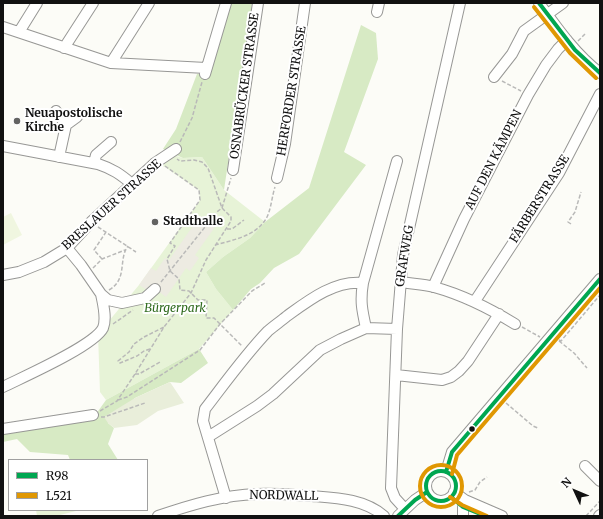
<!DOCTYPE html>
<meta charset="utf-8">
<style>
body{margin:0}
#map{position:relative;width:603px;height:519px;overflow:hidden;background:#fcfcf7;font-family:Merriweather,serif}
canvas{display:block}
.frame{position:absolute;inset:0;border:4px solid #111;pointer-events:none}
.legend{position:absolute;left:8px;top:459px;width:140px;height:52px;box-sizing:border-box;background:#fff;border:1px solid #a0a0a0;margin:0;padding:5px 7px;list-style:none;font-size:12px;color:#111}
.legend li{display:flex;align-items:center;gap:8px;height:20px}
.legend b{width:20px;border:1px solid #a0a0a0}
.north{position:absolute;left:555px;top:471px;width:40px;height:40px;-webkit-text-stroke:3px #fff;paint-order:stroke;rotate:314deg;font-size:11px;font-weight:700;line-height:16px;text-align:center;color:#111}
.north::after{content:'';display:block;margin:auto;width:14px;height:18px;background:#111;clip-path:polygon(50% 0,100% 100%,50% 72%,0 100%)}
</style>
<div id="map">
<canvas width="603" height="519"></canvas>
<div class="frame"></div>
<ul class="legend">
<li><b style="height:5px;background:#00a651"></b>R98</li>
<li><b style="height:5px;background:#e09702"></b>L521</li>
</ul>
<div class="north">N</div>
</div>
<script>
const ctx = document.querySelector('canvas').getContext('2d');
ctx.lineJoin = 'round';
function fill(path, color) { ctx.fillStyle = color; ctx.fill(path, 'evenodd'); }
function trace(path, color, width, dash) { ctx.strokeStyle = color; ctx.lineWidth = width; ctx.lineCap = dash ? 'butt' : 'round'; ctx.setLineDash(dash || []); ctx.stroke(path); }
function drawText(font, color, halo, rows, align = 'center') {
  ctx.font = font + ' Merriweather,serif'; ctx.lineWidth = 4; ctx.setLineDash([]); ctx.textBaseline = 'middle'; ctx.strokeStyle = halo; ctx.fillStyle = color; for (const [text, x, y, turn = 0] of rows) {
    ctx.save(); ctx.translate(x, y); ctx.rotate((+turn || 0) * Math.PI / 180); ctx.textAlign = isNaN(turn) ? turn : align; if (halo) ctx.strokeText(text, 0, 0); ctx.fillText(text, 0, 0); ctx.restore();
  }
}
const green = new Path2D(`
 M170,154L183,158L202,157L224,190L265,222L250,238L223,257L206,272L216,289L233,310L199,349L106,400L100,392L98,334L139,285L200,200L199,190L165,167L155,163Z
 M36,510H76V511L56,516H37Z`);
const forest = new Path2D(`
 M232,3H252L224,190L202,157L183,158L163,149L176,129L197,74L209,73Z
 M361,25L376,33L378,59L344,152L366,165L299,254L274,268L260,283L251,289L233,310L216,289L206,272L223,257L250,238L265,222L309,188Z
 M199,349L208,363L181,383L170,382L135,398L108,423L114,428L108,444L118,460H70L68,455L30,452L17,439L3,442V433L91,421L106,400Z`);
const cemetery = new Path2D(`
 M170,382L184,403L158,411L137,425L114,428L108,423L104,417L135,398Z`);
const pitch = new Path2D(`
 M11,213L22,235L3,245V217Z`);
const plaza = new Path2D(`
 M200,216L215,227L195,255L199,258L190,271L186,268L166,297L150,285L147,290L139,285L151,268L156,271L165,258L169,260Z`);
const path = new Path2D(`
 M578,41L585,34
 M502,81L521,91
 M180,142L192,118L202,82
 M165,166L199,190L200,200L170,243L175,246L167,259L170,271L179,279L180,290L189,291L198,300H207L206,318H214L242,346
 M571,224L568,222L575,212L581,192
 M98,227L136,252
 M227,229H232L244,220
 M215,245C233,240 257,236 267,217C271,209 272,196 275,187
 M102,259L94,250L106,232
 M93,268L102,259L125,250
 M161,282L209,222L218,211L222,208L231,178
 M109,290C128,279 118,259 128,246
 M113,324L133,310
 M522,327L540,337
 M559,340L561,341L600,295
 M559,341L574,353L587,368
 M150,349L144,351L137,356L120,363L118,361L129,352L134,344L144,337L164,327
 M135,374H139L160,362
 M118,400L127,397L200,350L220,324L252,291L265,283
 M506,403L533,426L538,428
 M100,411L117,401L135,374L164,327L191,293L206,260L231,221V217L222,208L208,168L202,162L194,160L180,161L177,159
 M101,417H104L145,403
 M469,492L475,490L480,482L487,477
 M586,516L600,501`);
const minor = new Path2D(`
 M539,3C557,28 576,55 600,73
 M377,12L379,3
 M3,27L111,63L206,68
 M19,32L37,3
 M64,48L93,3
 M111,63L149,3
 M205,74L226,3
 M494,77L512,54L524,31L563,3
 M56,111L66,125L59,157
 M66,125L77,117
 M3,146L98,164C113,169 120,174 132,184
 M94,163L96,155L111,142
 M233,170L258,3
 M277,178L285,144L305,3
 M67,248L81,265L101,294L108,300L122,303L145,298L155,289
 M3,275L19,272L44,262L67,248L91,222L155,163L176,149
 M401,282C412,284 423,284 434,287C463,295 489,308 515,324
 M363,283L397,161
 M433,287L464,219L528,95L546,65L558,49L567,40
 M475,301L559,173L600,94
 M396,375L442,380L451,377L459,371L468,361L499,314
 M3,387C23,377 94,346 103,328C107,318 103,304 101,294
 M3,429L93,415
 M208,437L257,406L273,394L320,350L341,339L366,328L397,329
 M585,466L600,481
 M426 486a15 15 0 1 1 30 0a15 15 0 1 1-30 0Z
 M446,472L452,452L600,279
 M454,492L465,500L502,516
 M226,498L203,421L205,409C225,383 245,355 268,331C274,326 281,321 287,316C309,300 335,280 363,283C360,301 362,310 366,328
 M405,509L395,498L391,488L397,329L403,255L460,3
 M158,516C190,505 223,495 257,494C275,493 294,495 312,496C337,498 364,499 384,516
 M398,516L415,500L427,492
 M463,516V507
 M599,516L600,515`);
const bus1 = new Path2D(`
 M539,3L575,50L600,73
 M426 486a15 15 0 1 1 30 0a15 15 0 1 1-30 0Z
 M446,472L452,452L600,279
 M451,497L463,507L485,516
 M398,516L415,500L427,492`);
const bus2 = new Path2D(`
 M534,7L570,53L596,78
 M420 486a21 21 0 1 1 42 0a21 21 0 1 1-42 0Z
 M452,474L457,455L600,288
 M450,497L462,505L487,516`);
const markers = [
 [17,121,4,"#636362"],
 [155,222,4,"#636362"],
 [472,429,3.5,"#111"]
];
const streetNames = [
 ["OSNABRÜCKER STRASSE",245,86,-82],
 ["HERFORDER STRASSE",292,91,-81],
 ["AUF DEN KÄMPEN",494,160,-63],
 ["FÄRBERSTRASSE",540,199,-58],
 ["BRESLAUER STRASSE",112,205,-42],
 ["GRAFWEG",405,256,-81],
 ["NORDWALL",284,496,1]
];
const poiNames = [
 ["Neuapostolische",25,114],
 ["Kirche",25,128],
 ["Stadthalle",163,222]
];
const parkNames = [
 ["Bürgerpark",175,309]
];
fill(green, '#e7f3d7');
fill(forest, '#d7eac4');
fill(cemetery, '#e9eeda');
fill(pitch, '#f0f6e0');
fill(plaza, '#edebe2');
trace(minor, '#979795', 12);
trace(path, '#b9b9b8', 1.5, [4, 2]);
trace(minor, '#fffffe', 10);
trace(bus1, '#00a651', 4);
trace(bus2, '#e09702', 4);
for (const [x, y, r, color] of markers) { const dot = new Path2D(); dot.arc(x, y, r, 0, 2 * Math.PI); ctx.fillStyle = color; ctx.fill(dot); trace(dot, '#fff', 1.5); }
drawText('12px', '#111', '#fff', streetNames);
drawText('bold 12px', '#111', '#fff', poiNames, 'left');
drawText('italic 12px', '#2f6b1e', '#fff', parkNames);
</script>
